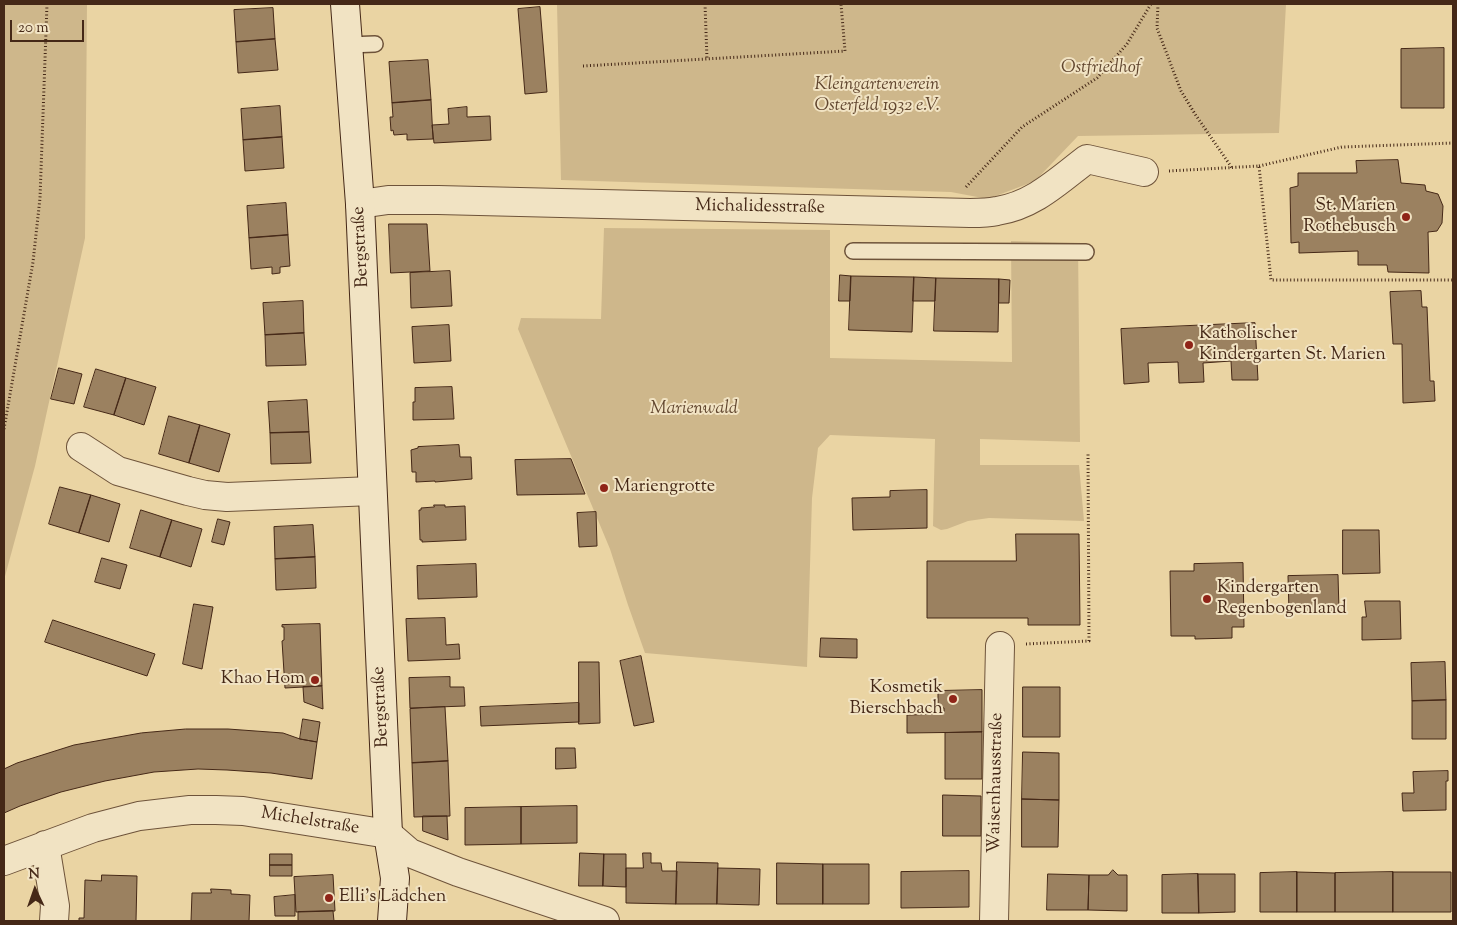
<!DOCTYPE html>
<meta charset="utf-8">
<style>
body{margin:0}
#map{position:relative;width:1457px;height:925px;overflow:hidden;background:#ead4a3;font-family:"Sorts Mill Goudy",serif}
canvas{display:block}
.frame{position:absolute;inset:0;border:5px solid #452817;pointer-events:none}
.north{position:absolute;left:10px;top:865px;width:50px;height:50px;-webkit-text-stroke:4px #f1e3c3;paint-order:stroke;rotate:357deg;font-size:14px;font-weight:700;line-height:20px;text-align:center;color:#452817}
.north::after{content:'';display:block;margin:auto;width:18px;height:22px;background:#452817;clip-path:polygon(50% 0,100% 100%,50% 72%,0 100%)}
.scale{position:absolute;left:10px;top:20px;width:74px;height:22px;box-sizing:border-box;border:2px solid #452817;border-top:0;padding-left:6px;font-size:15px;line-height:18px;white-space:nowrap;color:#452817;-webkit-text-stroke:4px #f1e3c3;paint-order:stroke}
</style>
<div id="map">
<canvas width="1457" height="925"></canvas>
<div class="frame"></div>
<div class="north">N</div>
<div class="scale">20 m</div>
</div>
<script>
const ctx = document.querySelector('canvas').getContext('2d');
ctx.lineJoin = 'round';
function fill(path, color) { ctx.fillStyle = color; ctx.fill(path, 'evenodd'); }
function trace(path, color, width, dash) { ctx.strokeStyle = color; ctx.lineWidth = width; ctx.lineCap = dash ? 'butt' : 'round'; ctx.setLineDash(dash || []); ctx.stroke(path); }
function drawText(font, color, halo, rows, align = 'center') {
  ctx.font = font + ' "Sorts Mill Goudy",serif'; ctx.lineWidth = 4; ctx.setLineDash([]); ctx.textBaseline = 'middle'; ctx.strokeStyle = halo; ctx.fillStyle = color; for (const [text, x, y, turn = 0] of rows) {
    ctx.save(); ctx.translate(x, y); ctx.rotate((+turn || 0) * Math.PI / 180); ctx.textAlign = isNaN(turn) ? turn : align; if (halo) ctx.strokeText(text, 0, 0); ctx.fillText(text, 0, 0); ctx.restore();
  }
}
const green = new Path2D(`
 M4,4H87L85,238L35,466L4,580Z
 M557,4H1286L1279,133L1078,136L1035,181L988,199L951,192L561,180Z
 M604,228L830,230V358L1012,362L1011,241L1078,243L1080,442L980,439V465H1079L1084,521L989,518L968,521L947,529L941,530L933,526L935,439L830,435L818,448L812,498L807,667L645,653L628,605L610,549L518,329L521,318L601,319Z`);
const building = new Path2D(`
 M540,7L547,92L525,94L518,9Z
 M273,8L275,39L236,42L234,10Z
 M275,39L278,70L238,73L236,42Z
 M1444,48V108H1401V49Z
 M428,60L431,100L392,103L389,62Z
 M431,100L433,139L407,140V134L394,135L393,130L391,131L390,117H393L392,103Z
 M280,106L282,137L243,140L241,109Z
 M467,107V117L490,116L491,140L434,143L432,125L449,124L448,109Z
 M282,137L284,168L245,171L243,140Z
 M1398,160L1401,183L1425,185L1426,191L1438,194L1443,206L1442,223L1437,231L1428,232L1429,273L1388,272L1387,265H1358V251L1299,253V242L1291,243L1290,188L1298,186V173H1357L1356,161Z
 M286,203L288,235L249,238L247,206Z
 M389,224H427L430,271L391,273Z
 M288,235L290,266L280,267V273L272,274V267L251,269L249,238Z
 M450,271L452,306L411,308L410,273Z
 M840,275L851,276L850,301H839Z
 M851,276L914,277L912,332L849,330Z
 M914,277L936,278L935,301H913Z
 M936,278L999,279L998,332L934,331Z
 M999,279L1010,280L1009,303H999Z
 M1421,291L1422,307H1427L1430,381H1434L1435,401L1403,403L1402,344H1393L1390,292Z
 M303,301L304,333L265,335L263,303Z
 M1255,323L1258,380H1232L1231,361L1203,363L1204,382L1179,383L1178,362L1148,363L1149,382L1124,384L1121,329Z
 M449,325L451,361L414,363L412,327Z
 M304,333L306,365L266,366L265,335Z
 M59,368L82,374L74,404L51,399Z
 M96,369L126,378L114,415L84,407Z
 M126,378L156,387L144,425L114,415Z
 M452,387L454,419L413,420V402H415V388Z
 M307,400L309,432L270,433L268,402Z
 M169,416L200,425L189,463L159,454Z
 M200,425L230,434L219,472L189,463Z
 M309,432L311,463L271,464L270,433Z
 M459,445L460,457H471L472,479L435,482V481L416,482V472H412L411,450L418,448V447Z
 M571,459L585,494L517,495L515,460Z
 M60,487L91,495L79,533L49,524Z
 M927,490V528L853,530L852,498L890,497V491Z
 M91,495L120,504L109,542L79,533Z
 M434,505H445V507L465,506L466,540L422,542V540H420L419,510H421V508L434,507Z
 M141,510L172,520L160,557L130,548Z
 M596,512L597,546L579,547L577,513Z
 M218,519L230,522L224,545L212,542Z
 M172,520L202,529L191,567L160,557Z
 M313,525L315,557L275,559L274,527Z
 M1343,530H1379L1380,573L1343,574Z
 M1016,534H1079L1080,625H1028V618H927V561H1016Z
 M315,557L316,588L276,590L275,559Z
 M102,558L127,565L120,589L95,582Z
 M1243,563L1244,627H1232V638L1195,639V636H1171L1170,571H1194V564Z
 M476,564L477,597L418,599L417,566Z
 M1338,575L1339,611L1289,612L1288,576Z
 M1365,601H1400L1401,639L1362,640V617H1366Z
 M194,604L213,607L202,669L183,664Z
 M445,618L446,645L459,644L460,659L408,661L406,619Z
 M53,620L155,654L147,676L45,642Z
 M320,624L322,686L285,688L282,641L284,640V627H282V625Z
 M821,638L857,639V658L820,657Z
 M641,656L654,722L634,726L620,661Z
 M579,662H599L600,723L579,724Z
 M1445,662L1446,700L1412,701L1411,663Z
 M450,677V687H464L465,706L410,708L409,678Z
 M322,686L323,709L304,702L303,687Z
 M1023,687H1060V737H1023Z
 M982,690V732L907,733V715L944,714V708H938V691Z
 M1446,700V739H1412V701Z
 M579,703V722L481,726L480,707Z
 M445,707L448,761L412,763L410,709Z
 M303,719L320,722L317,742L300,739Z
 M186,729H228L283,733L300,739L317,742L312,779L271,773L227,770L198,769L154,772L105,781L61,792L20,806L4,813V769L17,763L74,745L141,733Z
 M982,732V779H945V733Z
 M556,748H575L576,768L556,769Z
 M1023,752L1059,753V800L1022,799Z
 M448,761L450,816L414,817L412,763Z
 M1448,771V781H1446V810L1403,811L1402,793H1414L1413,772Z
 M943,795L981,796V836H943Z
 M1022,799L1059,800L1058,847H1022Z
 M577,806V843L521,844V807Z
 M521,807V844L465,845V808Z
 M423,816H447L448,840L423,831Z
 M580,853L604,854L603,886H579Z
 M643,853H651V863H661L662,871H677L676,904L626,903V868H643Z
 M270,854H292V865H270Z
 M604,854H626V887L603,886Z
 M677,862L718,863L717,904H676Z
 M777,863L823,864V904H777Z
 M823,864H869V904H823Z
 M270,865H292V876H270Z
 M718,868L760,869L759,905L717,904Z
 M1113,870L1118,875H1127V911L1088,910L1089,875H1108Z
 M969,871V907L901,908V872Z
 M1297,872V912H1260V873Z
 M1297,872L1335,873V912H1297Z
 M1393,872V912H1335V873Z
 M1393,872H1451V912H1393Z
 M1048,874L1089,875L1088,910H1047Z
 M1198,874L1199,913H1162V875Z
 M1198,874H1235V912L1199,913Z
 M102,875L137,876L136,921H79V918H84L85,880L101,881Z
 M333,875L335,911L296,912L294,877Z
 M211,889L231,890V894L250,895L249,921H191L192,893H211Z
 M295,895V916H275L274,897Z
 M333,911L334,921H298V912Z`);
const path = new Path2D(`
 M705,4L707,59
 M1158,4L1157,28L1181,91L1195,114L1232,168
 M583,66L845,51L841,4
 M1259,166L1342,147L1453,143
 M1169,171L1259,166L1271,280H1453
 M966,187L1022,127L1097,78L1127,44L1151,4
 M4,429L33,262L40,198L47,4
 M1026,644L1089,641L1088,453`);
const lane = new Path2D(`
 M348,45L375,44
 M853,251L1086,252`);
const street = new Path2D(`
 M360,204L388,200H438L970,213C978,213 988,213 997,211C1034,205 1058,181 1087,159L1144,172
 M81,447L118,471L188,491L205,495L227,497L372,491
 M45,845L55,906L54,921
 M4,861L93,828L139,816L190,810H216L243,811L388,834L410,853L458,872L605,921
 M994,921L1000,646`);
const secondary = new Path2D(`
 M345,4L360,204L388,834L395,878L392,921`);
const markers = [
 [1406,217,5,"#8f2418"],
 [1189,345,5,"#8f2418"],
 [604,488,5,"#8f2418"],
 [1207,599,5,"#8f2418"],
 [315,680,5,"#8f2418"],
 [953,699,5,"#8f2418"],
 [329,898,5,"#8f2418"]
];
const parkNames = [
 ["Ostfriedhof",1101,69],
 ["Kleingartenverein",877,86],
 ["Osterfeld 1932 e.V.",877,107],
 ["Marienwald",694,410]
];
const poiNames = [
 ["St. Marien",1396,207,"right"],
 ["Rothebusch",1396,228,"right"],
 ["Katholischer",1199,335],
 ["Kindergarten St. Marien",1199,356],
 ["Mariengrotte",614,488],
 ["Kindergarten",1217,589],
 ["Regenbogenland",1217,610],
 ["Khao Hom",305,680,"right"],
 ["Kosmetik",943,689,"right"],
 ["Bierschbach",943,710,"right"],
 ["Elli's Lädchen",339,898]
];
const streetNames = [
 ["Michalidesstraße",760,208,1],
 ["Bergstraße",362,247,-93],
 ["Bergstraße",382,707,-93],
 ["Waisenhausstraße",997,783,-89],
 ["Michelstraße",310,822,9]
];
fill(green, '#ceb78b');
fill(building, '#9b8160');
trace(building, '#452817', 1);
trace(lane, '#6e533a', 18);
trace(street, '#6e533a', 30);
trace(secondary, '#452817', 30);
trace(path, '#452817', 3, [1, 2.5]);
trace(lane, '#f1e3c3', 15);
trace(street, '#f1e3c3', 28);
trace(secondary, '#f1e3c3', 28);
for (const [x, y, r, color] of markers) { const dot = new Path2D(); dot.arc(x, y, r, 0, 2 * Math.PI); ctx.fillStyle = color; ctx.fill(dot); trace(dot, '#f1e3c3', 2); }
drawText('italic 18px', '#60452e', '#f1e3c3', parkNames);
drawText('18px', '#452817', '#f1e3c3', poiNames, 'left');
drawText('18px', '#452817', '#f1e3c3', streetNames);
</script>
